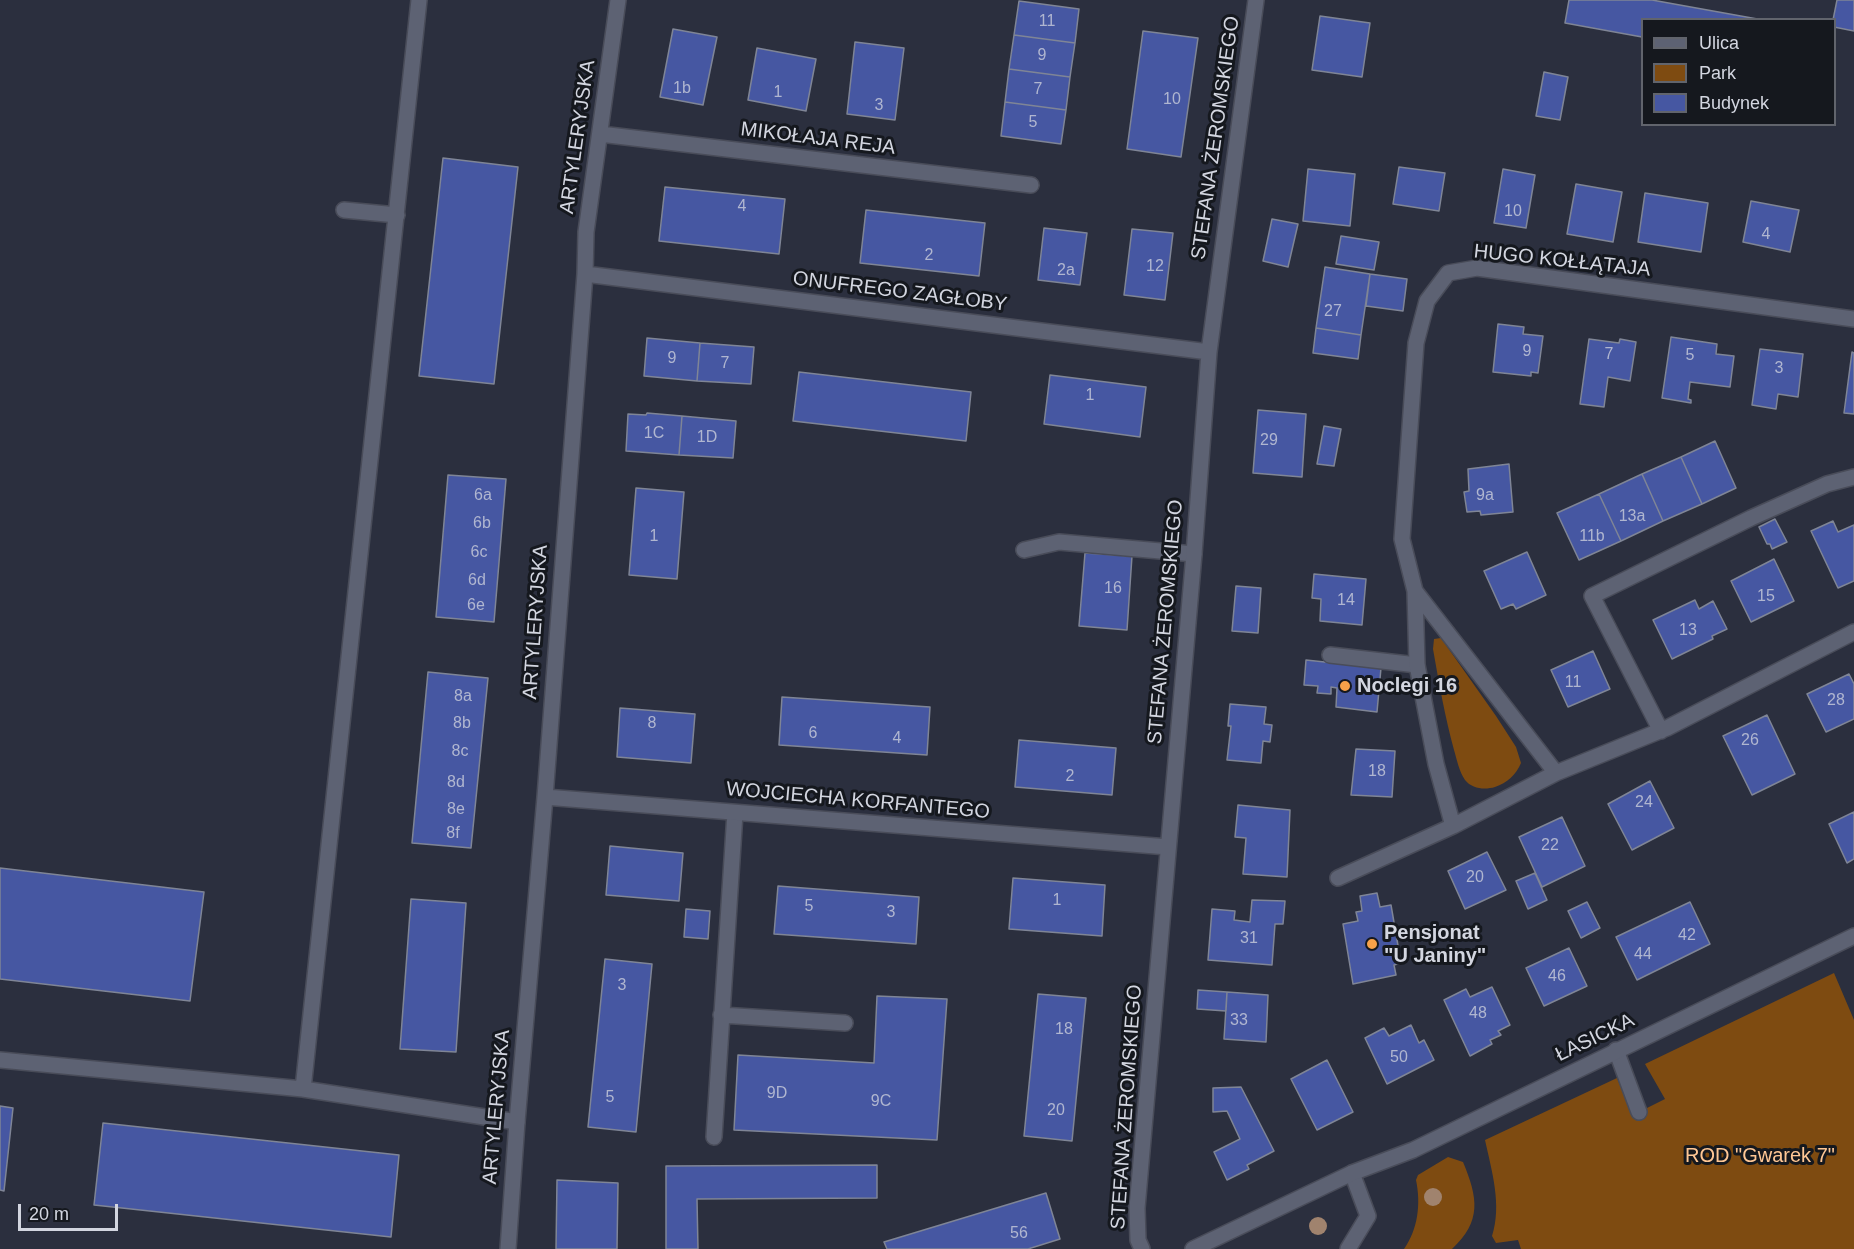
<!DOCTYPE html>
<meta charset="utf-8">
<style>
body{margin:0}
#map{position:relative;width:1854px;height:1249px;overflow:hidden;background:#2b2f3e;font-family:Helvetica,sans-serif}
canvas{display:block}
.legend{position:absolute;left:1641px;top:18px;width:195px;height:108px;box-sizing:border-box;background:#15181e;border:2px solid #61646c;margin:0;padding:8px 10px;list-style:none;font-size:18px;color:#d3d6e0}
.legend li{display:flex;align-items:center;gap:12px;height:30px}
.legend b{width:30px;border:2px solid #61646c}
.scale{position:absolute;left:18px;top:1204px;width:100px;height:27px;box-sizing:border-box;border:3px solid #d3d6e0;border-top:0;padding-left:8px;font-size:18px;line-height:21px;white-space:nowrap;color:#d3d6e0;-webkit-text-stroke:4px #15181e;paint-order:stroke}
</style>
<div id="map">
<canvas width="1854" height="1249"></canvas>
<ul class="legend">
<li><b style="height:8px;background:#5d6273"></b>Ulica</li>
<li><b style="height:16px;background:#7e4b11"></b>Park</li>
<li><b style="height:16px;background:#4657a2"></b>Budynek</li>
</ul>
<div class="scale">20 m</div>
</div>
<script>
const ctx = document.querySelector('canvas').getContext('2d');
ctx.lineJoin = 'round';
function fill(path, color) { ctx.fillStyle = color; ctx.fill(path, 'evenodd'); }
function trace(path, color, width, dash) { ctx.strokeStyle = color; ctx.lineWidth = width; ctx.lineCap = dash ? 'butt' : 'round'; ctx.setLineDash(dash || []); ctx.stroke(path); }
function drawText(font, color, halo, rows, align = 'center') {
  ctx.font = font + ' Helvetica,sans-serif'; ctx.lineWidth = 6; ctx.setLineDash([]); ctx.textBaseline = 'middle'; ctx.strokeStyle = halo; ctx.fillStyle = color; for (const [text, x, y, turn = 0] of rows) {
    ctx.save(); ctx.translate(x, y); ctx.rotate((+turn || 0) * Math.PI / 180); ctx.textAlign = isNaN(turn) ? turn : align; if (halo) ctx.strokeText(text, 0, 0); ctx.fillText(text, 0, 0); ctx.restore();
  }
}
const green = new Path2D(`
 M1441,638L1496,716L1516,747L1521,763C1516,775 1507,783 1495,787C1485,790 1472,789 1465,780C1459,771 1457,760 1454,750C1445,717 1439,683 1433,649L1434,639Z
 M1834,973L1854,1020V1249H1521L1518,1240L1496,1243L1492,1236C1502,1205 1492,1172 1485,1140L1617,1078L1633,1115L1665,1099L1645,1064Z
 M1448,1157L1463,1162C1478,1198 1482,1221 1452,1249H1404C1418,1229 1421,1204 1416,1180L1418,1175Z`);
const building = new Path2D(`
 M1569,0H1652L1763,20H1642V37L1565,23Z
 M1837,0H1854V31L1834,27L1833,20Z
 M1019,1L1079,9L1075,43L1014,35Z
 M1320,16L1370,23L1362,77L1312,70Z
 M673,29L717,37L703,105L660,97Z
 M1143,31L1198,38L1181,157L1127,149Z
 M1014,35L1075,43L1070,77L1009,69Z
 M855,42L904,48L895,120L847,114Z
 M757,48L816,59L806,111L748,100Z
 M1009,69L1070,77L1066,110L1005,102Z
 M1544,72L1568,77L1560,120L1536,116Z
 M1005,102L1066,110L1061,144L1001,136Z
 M443,158L518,167L494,384L419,376Z
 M1399,167L1445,173L1439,211L1393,204Z
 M1308,169L1355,174L1350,226L1303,221Z
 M1503,169L1535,175L1526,228L1494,223Z
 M1576,184L1622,192L1613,242L1567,234Z
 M665,187L785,199L779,254L659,241Z
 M1645,193L1708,203L1701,252L1638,242Z
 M1751,201L1799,210L1790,252L1743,242Z
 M866,210L985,223L979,276L860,263Z
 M1272,219L1298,224L1288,267L1263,261Z
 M1044,228L1087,233L1080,285L1038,280Z
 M1132,229L1173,233L1165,300L1124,295Z
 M1341,236L1379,242L1374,270L1336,264Z
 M1325,267L1370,274L1361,335L1316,328Z
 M1370,274L1407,279L1403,311L1366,306Z
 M1498,324L1524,327L1523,334L1543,336L1538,373L1531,372V376L1493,372Z
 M1316,328L1361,335L1358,359L1313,353Z
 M1671,337L1717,344L1716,354L1734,356L1730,387L1690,382L1688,399L1691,400V403L1662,398Z
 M647,338L700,343L697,381L644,376Z
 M1589,339L1619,343L1620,339L1636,342L1630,381L1608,377L1604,407L1580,404Z
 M700,343L754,347L751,384L697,381Z
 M1760,349L1803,354L1798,397L1778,394L1776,409L1752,405Z
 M1852,352L1854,353V414L1844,413Z
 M799,372L971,392L966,441L793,421Z
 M1050,375L1146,387L1140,437L1044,424Z
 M1258,410L1306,414L1302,477L1253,473Z
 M647,413L682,416L679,455L626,451L628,414L646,415Z
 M682,416L736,421L733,458L679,455Z
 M1324,426L1341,429L1334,466L1317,464Z
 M1715,441L1736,488L1702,504L1681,457Z
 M1681,457L1702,504L1663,521L1642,474Z
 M1509,464L1513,512L1481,515L1480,511L1467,512L1464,492L1469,491L1468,469Z
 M1642,474L1663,521L1621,541L1599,494Z
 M448,475L506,479L494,622L436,617Z
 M636,488L684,492L677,579L629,575Z
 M1599,494L1621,541L1579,560L1557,513Z
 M1775,519L1787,542L1772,549L1770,544H1767L1759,527Z
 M1833,521L1838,532L1854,525V581L1838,588L1811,531Z
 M1527,552L1546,595L1516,609L1513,604L1501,609L1484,571Z
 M1085,553L1132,556L1127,630L1079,626Z
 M1774,559L1794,601L1751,622L1731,581Z
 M1314,574L1366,579L1362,625L1320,621L1321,599L1312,598Z
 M1236,586L1261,588L1258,633L1232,631Z
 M1695,600L1699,609L1713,601L1727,629L1712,636L1713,639L1672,659L1653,620Z
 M1593,651L1610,689L1568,707L1551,670Z
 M1306,660L1381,668L1377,712L1336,707L1337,688L1331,687V694L1317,693L1318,686L1304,685Z
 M428,672L488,678L471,848L412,843Z
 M1849,674L1854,684V719L1826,732L1807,694Z
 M782,697L930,707L927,755L779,745Z
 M1230,704L1266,707L1264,724L1272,725L1270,742L1263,741L1261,763L1227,760L1231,726H1228Z
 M620,708L695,714L691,763L617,757Z
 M1767,715L1795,774L1752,795L1723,736Z
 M1019,740L1116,748L1112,795L1015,787Z
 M1356,749L1395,751L1392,797L1351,795Z
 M1650,781L1674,828L1632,850L1608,804Z
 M1238,805L1290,810L1287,877L1243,874L1246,838L1235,837Z
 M1854,812V859L1847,863L1829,824Z
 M1562,817L1585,866L1542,887L1519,837Z
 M610,846L683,853L679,901L606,895Z
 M1487,852L1506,890L1465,909L1448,871Z
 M0,868L204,892L190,1001L0,979Z
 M1535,873L1547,900L1528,909L1516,881Z
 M1013,878L1105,885L1102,936L1009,929Z
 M778,886L919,897L916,944L774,934Z
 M1377,893L1380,907L1391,905L1401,963L1394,965L1396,975L1353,984L1343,924L1358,921L1356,912L1362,911L1360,896Z
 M411,899L466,903L456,1052L400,1049Z
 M1252,900L1285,901L1283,924H1275L1272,965L1208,960L1212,909L1235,911L1234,920L1250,922Z
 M1587,902L1600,928L1581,938L1568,911Z
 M1690,902L1710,944L1637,980L1616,937Z
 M686,909L710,911L708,939L684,937Z
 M1569,948L1587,986L1544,1006L1526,968Z
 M605,959L652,964L636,1132L588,1127Z
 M1492,987L1510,1025L1498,1031L1501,1035L1490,1040L1492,1044L1470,1056L1444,1000L1466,989L1470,997Z
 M1198,990L1227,992L1226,1011L1197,1009Z
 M1227,992L1268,995L1266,1042L1224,1039Z
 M1038,994L1086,998L1072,1141L1024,1136Z
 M877,996L947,999L937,1140L734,1130L738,1055L874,1063Z
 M1411,1025L1419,1043L1424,1040L1434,1060L1387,1084L1365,1038L1384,1028L1389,1036Z
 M1327,1060L1353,1112L1317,1130L1291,1079Z
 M1241,1087L1274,1151L1247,1165L1249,1169L1227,1180L1214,1152L1240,1139L1227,1111L1213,1112V1088Z
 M0,1106L13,1108L4,1191L0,1190Z
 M103,1123L399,1155L391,1237L94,1205Z
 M877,1165V1198L697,1199L698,1249H666V1166Z
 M557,1180L618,1183L617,1249H556Z
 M1046,1193L1060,1239L1028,1249H887L884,1242Z`);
const lane = new Path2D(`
 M344,210L397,215
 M1024,550L1059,542L1194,554
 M1330,655L1417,665
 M721,1015L845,1023
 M1616,1050L1639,1112
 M0,1060L303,1089L517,1122
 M303,1089L419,0
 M714,1137L735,813
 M1348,1249L1368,1216L1352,1173`);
const street = new Path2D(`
 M600,134L1031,185
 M585,274L1209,352
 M1415,591L1556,773
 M1661,731L1592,596L1751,518L1827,484L1854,477
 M545,797L1168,847
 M1453,826L1436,764L1417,665L1415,591L1402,539L1416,343L1427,301L1448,273L1477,268L1854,319
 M1338,878L1453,826L1556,773L1667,728L1854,632
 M508,1249L517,1122L545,797L585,274L586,232L618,0
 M1142,1249L1138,1240L1137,1208L1194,554L1209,352L1256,0
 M1193,1249L1352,1173L1413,1150L1854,936`);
const trees = [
 [1433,1197],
 [1318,1226]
];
const markers = [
 [1345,686,6,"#f7a149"],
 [1372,944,6,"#f7a149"]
];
const numberNames = [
 ["11",1047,22],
 ["9",1042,56],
 ["1b",682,89],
 ["7",1038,90],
 ["1",778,93],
 ["10",1172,100],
 ["3",879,106],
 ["5",1033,123],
 ["4",742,207],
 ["10",1513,212],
 ["4",1766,235],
 ["2",929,256],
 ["12",1155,267],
 ["2a",1066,271],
 ["27",1333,312],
 ["9",1527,352],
 ["7",1609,355],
 ["5",1690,356],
 ["9",672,359],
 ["7",725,364],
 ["3",1779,369],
 ["1",1090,396],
 ["1C",654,434],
 ["1D",707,438],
 ["29",1269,441],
 ["6a",483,496],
 ["9a",1485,496],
 ["13a",1632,517],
 ["6b",482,524],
 ["1",654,537],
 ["11b",1592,537],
 ["6c",479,553],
 ["6d",477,581],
 ["16",1113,589],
 ["15",1766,597],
 ["14",1346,601],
 ["6e",476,606],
 ["13",1688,631],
 ["11",1573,683],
 ["8a",463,697],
 ["28",1836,701],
 ["8b",462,724],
 ["8",652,724],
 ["6",813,734],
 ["4",897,739],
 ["26",1750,741],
 ["8c",460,752],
 ["18",1377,772],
 ["2",1070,777],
 ["8d",456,783],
 ["24",1644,803],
 ["8e",456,810],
 ["8f",453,834],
 ["22",1550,846],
 ["20",1475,878],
 ["1",1057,901],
 ["5",809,907],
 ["3",891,913],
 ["42",1687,936],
 ["31",1249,939],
 ["44",1643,955],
 ["46",1557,977],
 ["3",622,986],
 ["48",1478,1014],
 ["33",1239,1021],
 ["18",1064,1030],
 ["50",1399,1058],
 ["9D",777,1094],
 ["5",610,1098],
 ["9C",881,1102],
 ["20",1056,1111],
 ["56",1019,1234]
];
const streetNames = [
 ["ARTYLERYJSKA",578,137,-82],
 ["STEFANA ŻEROMSKIEGO",1216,138,-82],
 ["MIKOŁAJA REJA",818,139,7],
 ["HUGO KOŁŁĄTAJA",1562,261,6],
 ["ONUFREGO ZAGŁOBY",900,292,7],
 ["ARTYLERYJSKA",536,622,-86],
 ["STEFANA ŻEROMSKIEGO",1166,622,-85],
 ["WOJCIECHA KORFANTEGO",858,801,5],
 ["ŁASICKA",1595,1038,-26],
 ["ARTYLERYJSKA",497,1107,-85],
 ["STEFANA ŻEROMSKIEGO",1127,1107,-86]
];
const poiNames = [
 ["Noclegi 16",1357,686],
 ["Pensjonat",1384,933],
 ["\"U Janiny\"",1384,956]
];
const parkNames = [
 ["ROD \"Gwarek 7\"",1760,1156]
];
fill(green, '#7e4b11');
fill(building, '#4657a2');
trace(building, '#7f8596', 1.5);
trace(lane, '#494c59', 18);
trace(street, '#494c59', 18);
trace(lane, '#5d6273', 15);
trace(street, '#5d6273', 15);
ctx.fillStyle = '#a0836e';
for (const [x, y] of trees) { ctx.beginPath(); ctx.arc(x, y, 9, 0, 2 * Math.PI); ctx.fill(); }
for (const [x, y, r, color] of markers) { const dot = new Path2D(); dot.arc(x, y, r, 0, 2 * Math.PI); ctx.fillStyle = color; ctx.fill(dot); trace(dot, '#15181e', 2); }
drawText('16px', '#b0b6d0', null, numberNames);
drawText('20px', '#d3d6e0', '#15181e', streetNames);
drawText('bold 20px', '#d3d6e0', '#15181e', poiNames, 'left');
drawText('20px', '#ffc795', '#15181e', parkNames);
</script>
